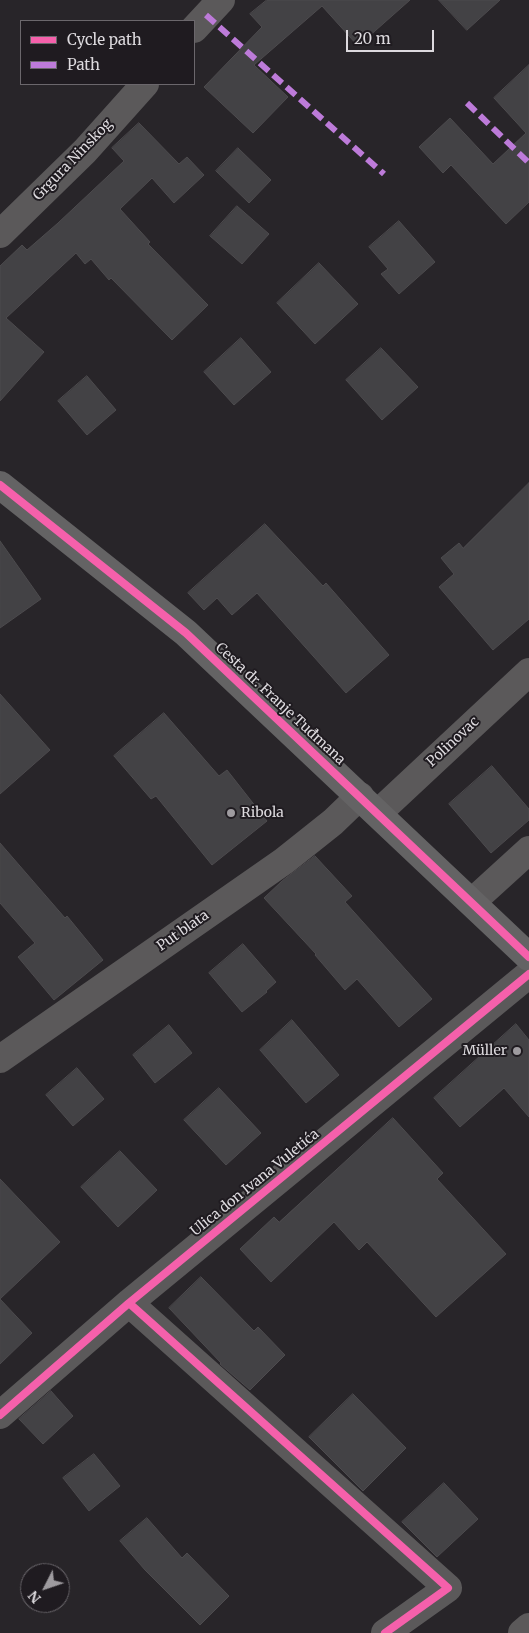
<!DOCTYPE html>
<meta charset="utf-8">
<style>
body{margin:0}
#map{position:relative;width:529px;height:1633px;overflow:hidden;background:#282529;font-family:Merriweather,serif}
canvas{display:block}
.legend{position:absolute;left:20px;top:20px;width:175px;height:65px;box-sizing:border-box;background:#1f1b20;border:1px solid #6b676c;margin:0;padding:6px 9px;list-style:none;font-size:15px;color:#dddade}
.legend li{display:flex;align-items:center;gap:10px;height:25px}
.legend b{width:25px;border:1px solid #6b676c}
.north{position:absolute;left:20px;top:1563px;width:50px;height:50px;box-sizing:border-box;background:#1f1b20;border:1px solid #6b676c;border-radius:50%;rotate:229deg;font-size:14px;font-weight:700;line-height:20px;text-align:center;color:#dddade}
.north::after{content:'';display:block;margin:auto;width:18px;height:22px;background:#9e9b9f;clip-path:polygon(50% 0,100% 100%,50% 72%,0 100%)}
.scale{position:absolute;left:346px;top:30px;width:88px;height:22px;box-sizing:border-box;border:2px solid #dddade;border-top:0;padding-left:6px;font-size:15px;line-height:18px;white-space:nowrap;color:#dddade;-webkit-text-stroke:4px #1f1b20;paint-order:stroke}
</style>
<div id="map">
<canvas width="529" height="1633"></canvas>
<ul class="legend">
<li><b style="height:6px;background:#f560ab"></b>Cycle path</li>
<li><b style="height:6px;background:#bd7bd9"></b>Path</li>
</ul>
<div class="north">N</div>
<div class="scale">20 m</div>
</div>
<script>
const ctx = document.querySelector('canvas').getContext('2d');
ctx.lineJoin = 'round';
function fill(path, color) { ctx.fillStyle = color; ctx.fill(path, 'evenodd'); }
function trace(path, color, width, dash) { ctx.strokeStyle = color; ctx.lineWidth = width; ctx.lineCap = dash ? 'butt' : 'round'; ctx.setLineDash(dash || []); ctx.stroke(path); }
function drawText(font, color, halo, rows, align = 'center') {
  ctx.font = font + ' Merriweather,serif'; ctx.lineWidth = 4; ctx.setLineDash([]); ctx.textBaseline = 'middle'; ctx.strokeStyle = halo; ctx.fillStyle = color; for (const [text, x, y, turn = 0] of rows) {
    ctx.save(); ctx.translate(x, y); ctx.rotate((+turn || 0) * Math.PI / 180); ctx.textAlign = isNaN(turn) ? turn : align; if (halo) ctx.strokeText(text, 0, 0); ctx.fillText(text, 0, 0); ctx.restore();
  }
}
const building = new Path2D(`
 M267,0H410L358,46L322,6L254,65L288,97L253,133L204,87L262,27L250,14Z
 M439,0H500L467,30Z
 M529,65V202L506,224L451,165L443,173L419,147L450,118L493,164L526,133L494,98Z
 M139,123L179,164L187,157L204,175L174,203L152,178L120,209L150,242L148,244L208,305L172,340L111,278L109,280L91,259L85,264L76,253L6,318L44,352L0,401V266L22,245L27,250L58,223L124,161L112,148Z
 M238,148L271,180L249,203L216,171Z
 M237,206L269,234L242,264L210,236Z
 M399,221L435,262L399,294L381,274L388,269L369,247Z
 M319,263L358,304L315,344L277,303Z
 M241,338L271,372L234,405L204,372Z
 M381,348L418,387L382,420L346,380Z
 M87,376L116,410L87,435L58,401Z
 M529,483V619L493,650L439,587L454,574L441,558L459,543L463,548Z
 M265,524L323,586L326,583L389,655L346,693L257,593L232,615L217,598L204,610L188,593Z
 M0,541L41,599L0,628Z
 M0,694L50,750L0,794Z
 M164,713L219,776L227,770L267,821L212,865L156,796L151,799L114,756Z
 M492,766L529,809V820L491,853L449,804Z
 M0,843L65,918L67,916L103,960L54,1000L18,957L35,943L0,903Z
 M315,856L352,896L345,902L432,999L399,1027L357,979L345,990L315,955L316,954L264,898L282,881Z
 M243,944L276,982L266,991L267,992L242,1012L209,973Z
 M292,1020L339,1075L306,1103L260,1050Z
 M516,1024L529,1040V1117L504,1088L460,1127L434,1098Z
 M169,1025L192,1053L155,1083L133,1055Z
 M77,1068L104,1099L73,1126L46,1095Z
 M219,1088L261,1133L226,1165L184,1120Z
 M393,1118L443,1173L437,1179L506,1254L436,1317L367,1242L359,1250L334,1222L271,1282L240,1249L274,1217L279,1222Z
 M120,1151L157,1190L118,1227L81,1187Z
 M0,1179L60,1242L0,1299Z
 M201,1277L254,1331L258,1327L285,1355L250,1390L220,1364L221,1363L169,1308Z
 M0,1299L32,1333L0,1364Z
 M51,1391L73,1416L43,1444L19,1419Z
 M353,1394L406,1448L363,1491L309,1437Z
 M94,1454L120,1486L89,1511L63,1478Z
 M444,1483L478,1519L437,1557L402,1522Z
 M147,1518L182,1558L187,1553L229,1596L200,1625L145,1570L120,1541Z`);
const minor = new Path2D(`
 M194,29L221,0
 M0,234L85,151L145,84
 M378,813L529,672
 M472,902L529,850
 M0,1059L284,861L333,822L360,796
 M129,1303L448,1588L385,1633
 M0,1415L129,1303L529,974
 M522,1633L529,1627`);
const major = new Path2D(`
 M0,485L186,633L529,957`);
const quiet = new Path2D(`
 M206,15L384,174
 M467,103L529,163`);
const cycleway = new Path2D(`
 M0,485L186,633L529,957
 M129,1303L448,1588L385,1633
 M0,1415L129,1303L529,974`);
const markers = [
 [231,813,5,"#9e9b9f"],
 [517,1051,5,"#9e9b9f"]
];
const streetNames = [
 ["Grgura Ninskog",73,160,-46],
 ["Cesta dr. Franje Tuđmana",280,704,43],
 ["Polinovac",453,742,-43],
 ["Put blata",183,931,-35],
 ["Ulica don Ivana Vuletića",255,1183,-39]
];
const poiNames = [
 ["Ribola",241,813],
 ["Müller",507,1051,"right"]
];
fill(building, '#434245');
trace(building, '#4d4b4e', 1);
trace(minor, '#5b595a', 28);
trace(major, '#646364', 28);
trace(quiet, '#bd7bd9', 6, [12, 6]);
trace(cycleway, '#f560ab', 8);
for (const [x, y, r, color] of markers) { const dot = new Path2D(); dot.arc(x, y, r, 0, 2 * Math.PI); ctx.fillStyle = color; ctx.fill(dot); trace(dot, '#1f1b20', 2); }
drawText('14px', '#dddade', '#1f1b20', streetNames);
drawText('14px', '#dddade', '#1f1b20', poiNames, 'left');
</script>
